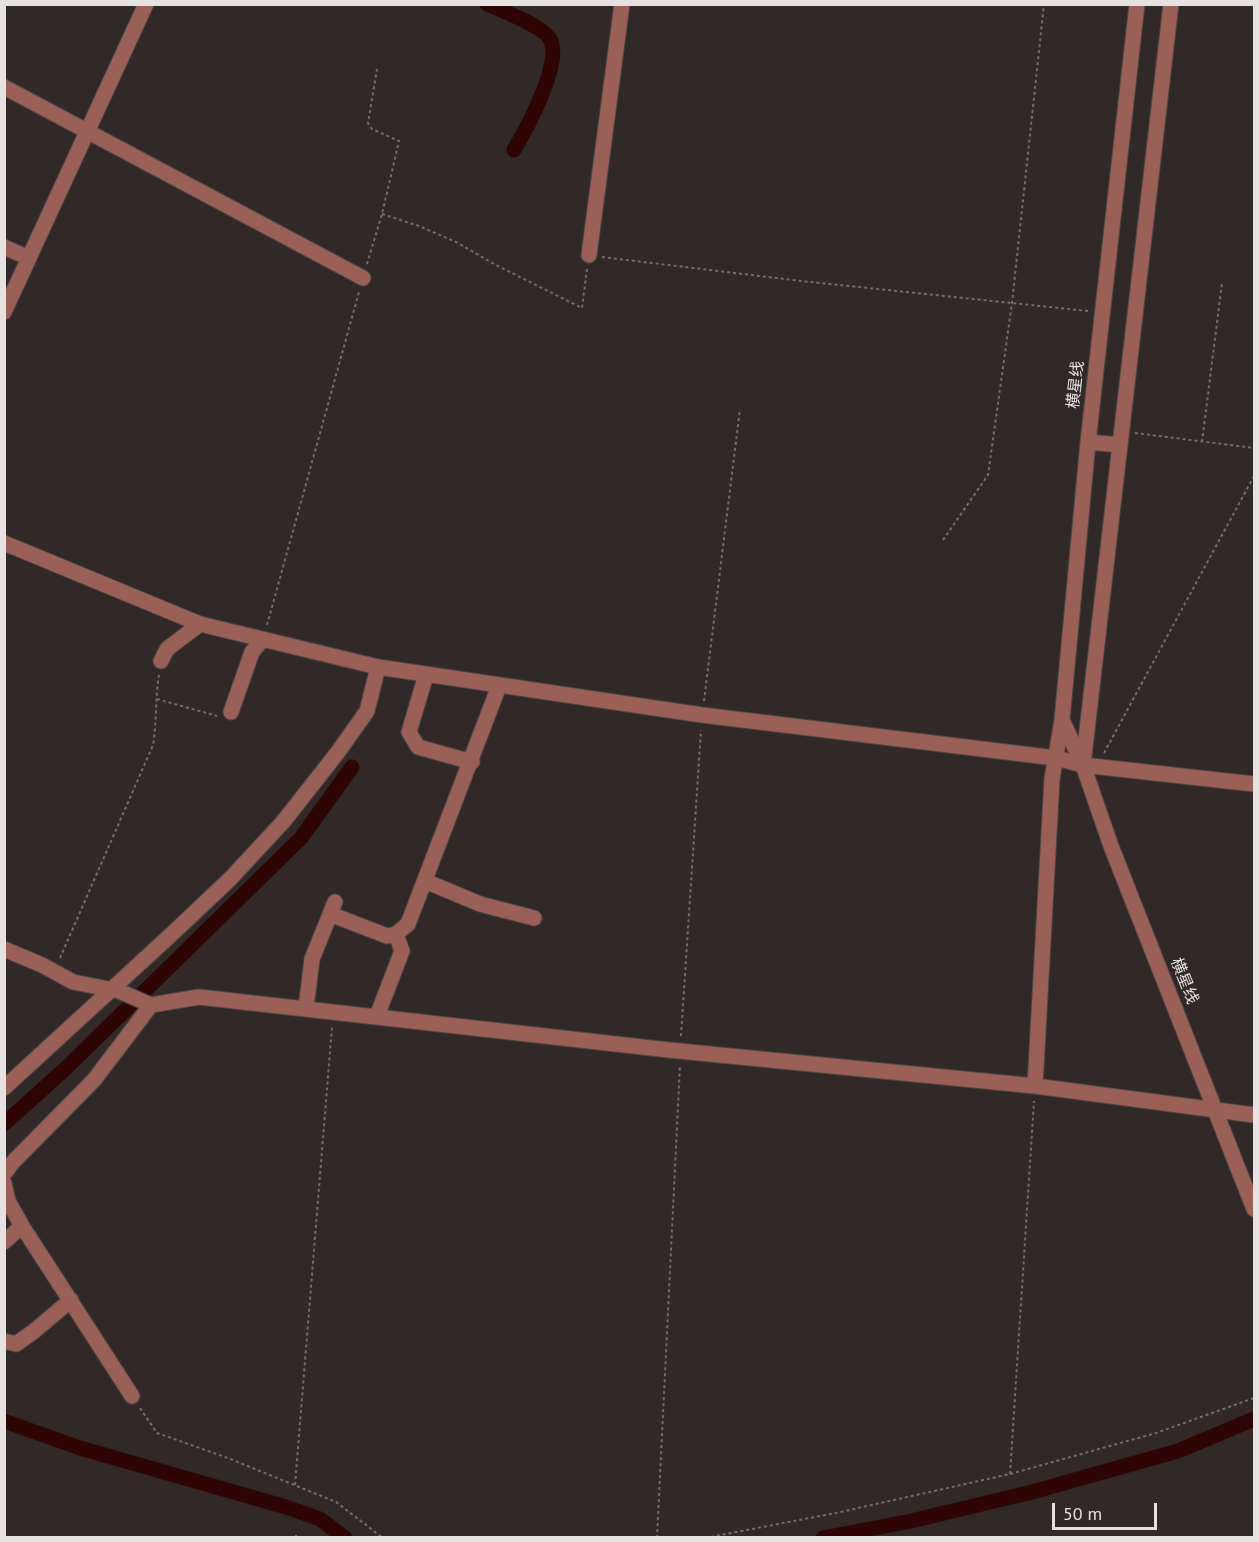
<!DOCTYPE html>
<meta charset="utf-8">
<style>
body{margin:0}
#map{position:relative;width:1259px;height:1542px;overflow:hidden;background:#302928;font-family:"PT Sans",sans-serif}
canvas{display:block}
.frame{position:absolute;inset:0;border:6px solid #e7e2e2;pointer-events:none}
.scale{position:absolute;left:1052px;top:1503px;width:105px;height:27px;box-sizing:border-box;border:3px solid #e7e2e2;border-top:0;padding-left:8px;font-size:18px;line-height:21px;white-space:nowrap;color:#e7e2e2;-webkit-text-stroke:4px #302928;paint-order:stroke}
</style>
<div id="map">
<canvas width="1259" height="1542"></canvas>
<div class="frame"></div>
<div class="scale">50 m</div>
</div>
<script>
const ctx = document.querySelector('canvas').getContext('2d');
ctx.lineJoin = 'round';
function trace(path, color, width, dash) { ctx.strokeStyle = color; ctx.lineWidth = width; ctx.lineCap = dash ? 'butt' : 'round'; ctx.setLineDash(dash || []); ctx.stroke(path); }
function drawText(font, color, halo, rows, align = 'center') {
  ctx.font = font + ' "PT Sans","Noto Sans SC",sans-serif'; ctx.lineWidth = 6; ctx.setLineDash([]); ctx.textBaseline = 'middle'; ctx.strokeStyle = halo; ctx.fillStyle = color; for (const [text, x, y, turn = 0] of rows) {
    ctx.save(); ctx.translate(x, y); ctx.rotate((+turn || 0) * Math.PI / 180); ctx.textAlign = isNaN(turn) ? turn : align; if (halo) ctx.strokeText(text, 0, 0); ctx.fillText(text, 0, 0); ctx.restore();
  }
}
const canal = new Path2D(`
 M487,4C502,11 545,26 551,41C561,65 527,128 514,150
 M4,1124L64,1070L301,838L352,767
 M4,1421L80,1448L286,1507L320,1519L345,1538
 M823,1538L911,1521L1032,1492L1178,1451L1254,1419`);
const path = new Path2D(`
 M382,214L419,226L456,242L496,265L582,308L587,269
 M602,257L801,281L1088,311
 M367,264L382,214L399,141L372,129L368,123L377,69
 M1135,433L1254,448
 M1202,442L1222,283
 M943,540L988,475L1012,303L1044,4
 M267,625L359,292
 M157,699L217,716
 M704,701L740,409
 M1104,753L1254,476
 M60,958L153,745C157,722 155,699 159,675
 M681,1036L701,730
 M140,1408L157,1433L228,1458L336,1502L383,1538
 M1010,1474L1034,1101
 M295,1485L332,1027
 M296,1538V1532
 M657,1538L680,1065
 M705,1538L836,1513L1010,1474L1156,1433L1254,1398`);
const minor = new Path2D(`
 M1137,4L1088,442L1062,720L1083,765L1111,846L1254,1209
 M4,87L363,278
 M4,247L29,258
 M589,255L622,4
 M4,312L146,4
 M1088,442L1120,445
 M4,543L200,624L378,667L702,715L1056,758L1083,765L1254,784
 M161,661L167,649L200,624
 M426,675L409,732L418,747L472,762
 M231,712L252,652L263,639
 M1083,765L1171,4
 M425,881L480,904L534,918
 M330,914L387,936L396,934L408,924L499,686
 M4,949L42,965L73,982L119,991L151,1005L199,997L669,1050L1035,1086L1254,1115
 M306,1008L312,959L335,902
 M377,1016L402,951L396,934
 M1035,1086L1052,779L1062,720
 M4,1088L174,932L230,879L283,822L338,752L367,711L378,667
 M4,1174L12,1163L94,1080L151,1005
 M4,1183L8,1201L22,1226L132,1396
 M4,1242L22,1226
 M4,1341L16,1344L33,1332L71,1300`);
const streetNames = [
 ["横星线",1076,385,-84],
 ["横星线",1184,981,68]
];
trace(canal, '#2f0504', 15);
trace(minor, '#4d4746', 17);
trace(path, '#746e6d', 2, [3, 3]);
trace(minor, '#9a5f56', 15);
drawText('16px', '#e7e2e2', '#302928', streetNames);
</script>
